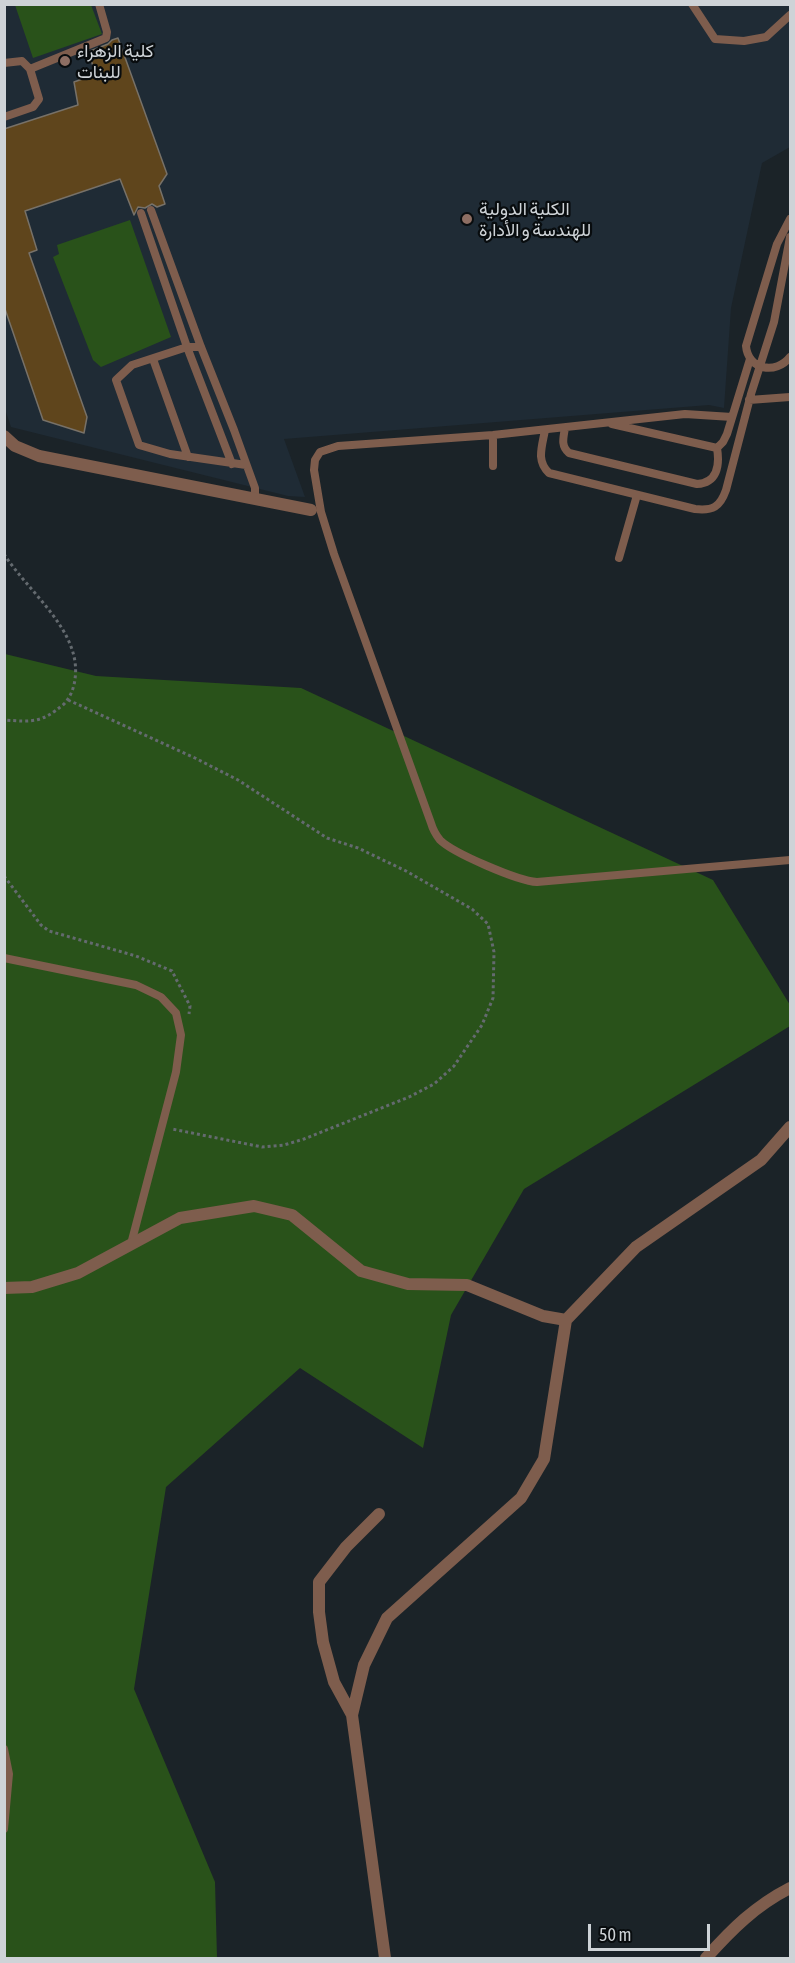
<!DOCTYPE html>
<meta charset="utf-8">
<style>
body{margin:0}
#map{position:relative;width:795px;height:1963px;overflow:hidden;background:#1b2328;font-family:"Asap Condensed",sans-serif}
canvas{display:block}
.frame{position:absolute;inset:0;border:6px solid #ced3d7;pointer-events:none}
.scale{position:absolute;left:588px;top:1924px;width:122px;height:27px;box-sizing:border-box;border:3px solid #ced3d7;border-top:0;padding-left:8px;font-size:18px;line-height:21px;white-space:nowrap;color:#ced3d7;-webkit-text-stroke:4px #080c0e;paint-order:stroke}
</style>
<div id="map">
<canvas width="795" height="1963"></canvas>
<div class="frame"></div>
<div class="scale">50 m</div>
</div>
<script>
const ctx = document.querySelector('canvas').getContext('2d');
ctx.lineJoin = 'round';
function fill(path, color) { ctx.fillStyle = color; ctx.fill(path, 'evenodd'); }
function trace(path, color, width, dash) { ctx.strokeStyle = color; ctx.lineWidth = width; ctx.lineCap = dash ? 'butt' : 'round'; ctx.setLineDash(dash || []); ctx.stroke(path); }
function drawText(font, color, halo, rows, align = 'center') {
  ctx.font = font + ' "Asap Condensed",Vazirmatn,sans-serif'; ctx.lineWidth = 4.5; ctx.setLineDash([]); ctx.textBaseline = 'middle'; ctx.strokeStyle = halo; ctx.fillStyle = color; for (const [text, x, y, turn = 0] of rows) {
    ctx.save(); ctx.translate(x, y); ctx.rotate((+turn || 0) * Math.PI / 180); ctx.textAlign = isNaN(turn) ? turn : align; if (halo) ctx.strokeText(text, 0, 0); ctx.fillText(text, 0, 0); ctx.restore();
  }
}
const built = new Path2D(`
 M5,5H790V147L762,163L731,308L724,408L709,405L284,439L305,497L288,496L11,427L5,409Z`);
const green = new Path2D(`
 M15,5H91L102,34L33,58Z
 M130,220L171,337L101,367L93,360L53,257L59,254L57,245Z
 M5,654L96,676L301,688L713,880L790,1005V1026L524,1189L451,1315L423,1448L300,1368L166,1487L134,1689L215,1882L217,1958H5Z`);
const building = new Path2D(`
 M118,38L167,174L159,186L165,204L157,207L152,204L145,208L138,207L134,215L120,179L25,211L37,250L29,253L87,417L84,433L43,420L4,306V129L78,105L74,82L96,74L88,52L108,44L112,40Z`);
const path = new Path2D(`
 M4,554C28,592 82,631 75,679C74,688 70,698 64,704C41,723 34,722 4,720
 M68,700L195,758L238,780L327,838L358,848L406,871L472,909L488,924L494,952L493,998L482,1025L454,1066L434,1084L409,1097L304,1139L284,1145L262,1147L172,1129
 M4,876L41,925L49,931L136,956L172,971L190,1006L189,1014`);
const lane = new Path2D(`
 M692,4L715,39L744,41L766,37L790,15
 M4,63L22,61L30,69L39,99L33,107L4,117
 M30,69L106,38L107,32L99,4
 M151,210L201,347L234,430L255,488V499
 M141,213L187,347L232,464
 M790,219L777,244L746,346C748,370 776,375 790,357
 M201,347H187L132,365L116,380L139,445L170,454L246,465
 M153,359L188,457
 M749,400L790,397
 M732,417L685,414L493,435L338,446L320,452L315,460L314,470L321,512L334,554L431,823C433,830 436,835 440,840C453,853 518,881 537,882L790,860
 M612,424L717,448
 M565,428C563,439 561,446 569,453L697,484C717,483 720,466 717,448
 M545,430C542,447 536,461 549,473L695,509C713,511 720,507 726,490L751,394L774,322L790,237
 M493,435V466
 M717,448L723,442L727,434L750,359
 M619,558L637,495
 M4,958L136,985L161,997L176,1013L181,1035L176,1072L131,1244
 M4,1749L9,1774L4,1829`);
const street = new Path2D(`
 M4,436L15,446L39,456L311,510
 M4,1288L32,1287L78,1273L180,1218L254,1206L292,1215L361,1271L408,1284L467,1285L543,1316L566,1320
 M352,1715L334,1682L323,1642L319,1612V1582L346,1547L379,1514
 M385,1958L352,1715L364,1665L387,1618L521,1498L544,1459L566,1320L636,1247L761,1160L790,1127
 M706,1958C732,1929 755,1906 790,1888`);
const markers = [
 [65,61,6,"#8d6e63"],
 [467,219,6,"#8d6e63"]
];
const poiNames = [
 ["كلية الزهراء",77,51],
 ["للبنات",77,72],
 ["الكلية الدولية",479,209],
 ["للهندسة و الأدارة",479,230]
];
fill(built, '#1f2b35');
fill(green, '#29521a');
fill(building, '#5f451c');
trace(building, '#777168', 1.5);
trace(path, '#646a6f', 3, [3, 3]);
trace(lane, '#7e5d4d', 8);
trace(street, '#7e5d4d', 12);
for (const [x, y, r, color] of markers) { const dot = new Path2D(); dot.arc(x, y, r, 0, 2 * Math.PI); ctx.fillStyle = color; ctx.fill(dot); trace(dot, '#080c0e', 2); }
drawText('18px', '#ced3d7', '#080c0e', poiNames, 'left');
</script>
